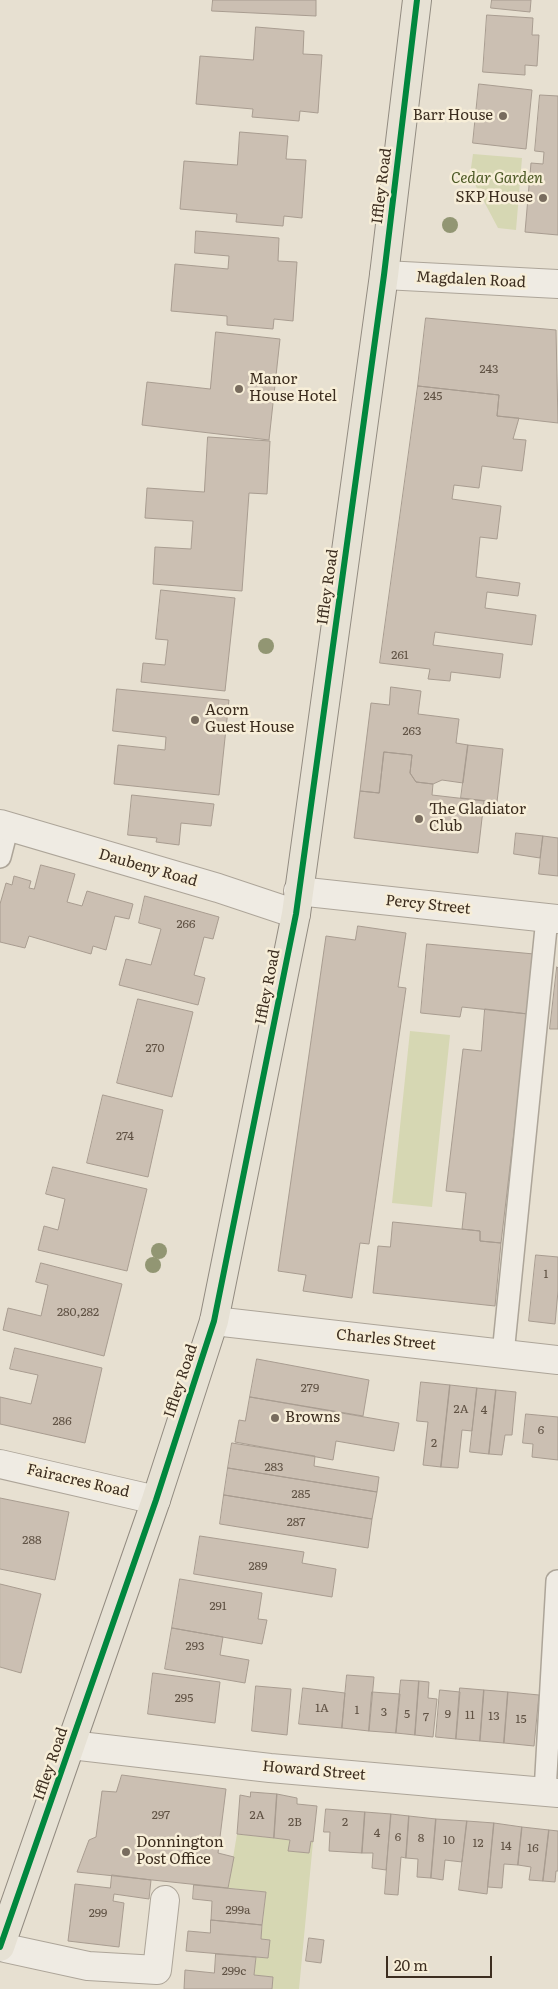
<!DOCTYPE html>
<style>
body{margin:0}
#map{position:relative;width:558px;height:1989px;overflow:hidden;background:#e7e0d1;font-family:Literata,serif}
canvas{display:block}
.scale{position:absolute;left:386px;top:1956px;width:106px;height:22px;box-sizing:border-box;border:2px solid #3d2e20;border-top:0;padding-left:6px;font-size:15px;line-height:18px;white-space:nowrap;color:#3d2e20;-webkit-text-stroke:4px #f7eed8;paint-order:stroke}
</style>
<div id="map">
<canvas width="558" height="1989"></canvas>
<div class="scale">20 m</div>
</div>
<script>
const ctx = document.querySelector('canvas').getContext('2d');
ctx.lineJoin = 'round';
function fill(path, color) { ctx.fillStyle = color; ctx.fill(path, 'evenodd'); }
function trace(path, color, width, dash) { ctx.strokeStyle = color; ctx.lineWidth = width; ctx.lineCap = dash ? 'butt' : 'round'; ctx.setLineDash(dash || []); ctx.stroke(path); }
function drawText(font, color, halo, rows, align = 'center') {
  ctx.font = font + ' Literata,serif'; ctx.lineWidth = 5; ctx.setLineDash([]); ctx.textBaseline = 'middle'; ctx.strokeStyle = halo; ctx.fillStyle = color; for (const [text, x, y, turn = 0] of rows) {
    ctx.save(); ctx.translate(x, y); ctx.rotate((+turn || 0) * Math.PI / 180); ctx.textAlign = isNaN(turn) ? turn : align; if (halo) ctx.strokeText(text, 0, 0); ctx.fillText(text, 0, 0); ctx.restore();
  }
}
const green = new Path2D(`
 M473,154L522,158L516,230L498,228L470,175Z
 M410,1031L450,1035L432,1207L392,1203Z
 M237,1834L290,1840L289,1851L309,1853L311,1841L313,1842L299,1989H272L273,1977L254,1975L256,1957L268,1958L270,1940L261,1939L266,1892L228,1888Z`);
const building = new Path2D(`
 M213,0H316V16L212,11Z
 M492,0H531L530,12L491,8Z
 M487,15L533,18L532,35H539L537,66L525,65V75L483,72Z
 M256,27L304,31L303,54L322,55L318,113L300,111L299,121L252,117L253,109L196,104L200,56L253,60Z
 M479,84L532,90L526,149L473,143Z
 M540,95L558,96V235L525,232L531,163L543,164L544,152L535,151Z
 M240,132L288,136L286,159L306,160L302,218L284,216L283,226L236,222L237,214L180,209L184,161L237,165Z
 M196,231L279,238L278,261L297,262L293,321L274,319L273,329L227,325V316L171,311L175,264L228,269L229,256L195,253Z
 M426,318L556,330L558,423L497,416L499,395L418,386Z
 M216,332L280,339L269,440L142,425L147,382L210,389Z
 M418,386L499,395L497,416L519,418L513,439L526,440L522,471L482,466L479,488L454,485L452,499L501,506L497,539L480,537L476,577L520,583L518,596L487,592L485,608L536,615L532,645L435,632L433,645L503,654L500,678L451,672L450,681L428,679L430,669L380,663Z
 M208,437L270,441L267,494L249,493L242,591L153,584L155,547L191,549L193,521L145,518L147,488L204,492Z
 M161,590L235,598L225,691L141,682L143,663L165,665L168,640L156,639Z
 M391,687L421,691L418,714L459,719L456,743L468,745L463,783L442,780L433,784L416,782L410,773L412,755L384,752L379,793L360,791L371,703L389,705Z
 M117,689L229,700L219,795L114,784L118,745L165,750L166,737L113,731Z
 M468,745L503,749L497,802L461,798Z
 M384,752L412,755L410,773L416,782L433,784L432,795L484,801L478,853L354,838L360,791L379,793Z
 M132,795L214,804L211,826L181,823L179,845L156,842L157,838L128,835Z
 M516,833L543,836L540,858L514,854Z
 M543,836L558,838V876L539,874Z
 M41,865L75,874L67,902L82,906L87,891L133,904L129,919L115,916L106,950L93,946L91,954L29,936L25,948L0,942V904L6,883L12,885L14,876L31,881L29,888L34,889Z
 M145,896L219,917L213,939L204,937L194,975L205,978L198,1005L119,985L126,959L151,965L161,929L139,923Z
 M358,926L406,933L398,987L406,988L369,1244L360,1243L352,1298L303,1291L306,1275L278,1271L326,936L355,940Z
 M427,944L534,954L528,1014L462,1007L460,1017L421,1013Z
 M557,967L558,968V1029H550Z
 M138,999L193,1012L172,1097L117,1083Z
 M485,1009L528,1014L501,1243L480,1241V1231L462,1229L466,1193L446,1191L463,1049L481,1051Z
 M103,1095L163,1110L148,1177L87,1163Z
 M53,1167L147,1189L127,1271L38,1250L44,1226L58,1230L65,1199L46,1194Z
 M393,1222L480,1231V1241L501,1243L495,1306L373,1293L378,1246L390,1247Z
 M536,1255L558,1257V1291L555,1324L529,1321Z
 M41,1263L122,1284L104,1356L3,1330L8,1308L41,1316L48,1285L36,1282Z
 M15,1348L102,1368L85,1443L0,1424V1397L31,1404L38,1375L10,1369Z
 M257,1359L369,1380L363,1416L250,1397Z
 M421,1382L450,1385L441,1467L423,1465L428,1422L417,1421Z
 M450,1385L477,1388L472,1431L462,1430L458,1468L441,1467Z
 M477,1388L496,1390L489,1454L470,1452Z
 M496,1390L516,1392L512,1435H505L502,1455L489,1454Z
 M250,1397L399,1423L394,1451L336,1441L333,1460L235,1442L239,1420L245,1421Z
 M526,1414L558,1417V1460L532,1457L533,1444L523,1443Z
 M232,1443L315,1456L314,1466L379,1477L377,1492L228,1468Z
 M228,1468L377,1492L372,1519L224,1495Z
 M224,1495L372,1519L368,1548L220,1524Z
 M0,1498L69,1512L55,1580L0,1569Z
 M200,1536L304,1552L302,1563L336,1569L332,1597L194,1574Z
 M180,1579L262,1593L258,1619L267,1620L262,1644L172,1628Z
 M0,1584L41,1594L21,1673L0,1667Z
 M172,1628L223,1637L220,1655L249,1660L245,1683L165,1669Z
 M153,1673L220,1682L215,1723L148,1714Z
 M347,1675L374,1677L369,1731L342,1728Z
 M401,1680L419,1681L415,1735L396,1733Z
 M419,1681L429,1682L428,1698L437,1699L433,1737L415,1735Z
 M256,1686L291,1689L287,1735L252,1731Z
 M303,1688L345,1693L342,1728L299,1724Z
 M460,1688L484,1690L480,1741L456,1739Z
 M440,1690L460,1692L456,1739L436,1737Z
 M484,1690L508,1692L504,1743L480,1741Z
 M372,1692L400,1694L396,1733L369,1731Z
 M508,1692L539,1695L534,1746L504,1743Z
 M122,1775L226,1789L218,1853L234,1857L228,1888L77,1872L89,1840L96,1837L102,1791L116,1792Z
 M251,1792L277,1794L274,1838L237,1834L240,1795L250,1797Z
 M277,1794L297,1798V1804L317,1806L313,1842L311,1841L309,1853L288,1851L290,1840L274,1838Z
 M326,1809L365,1812L362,1853L329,1851L330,1832H324Z
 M365,1812L391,1814L386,1870L372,1868L373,1853H362Z
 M391,1814L409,1816L406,1858L401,1857L398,1895L385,1894Z
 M409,1816L436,1819L431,1878L417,1877L418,1859L406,1858Z
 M436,1819L467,1821L462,1862L445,1860L443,1880L431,1878Z
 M467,1821L494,1823L487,1894L459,1890Z
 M494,1823L522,1827L518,1865L504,1864L502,1888L488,1887Z
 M522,1827L549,1830L543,1881L529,1880L531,1867L518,1865Z
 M549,1830L558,1831V1871H556L555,1882L543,1881Z
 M112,1875L151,1880L149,1899L114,1894L113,1901L124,1903L119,1947L68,1941L75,1884L110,1888Z
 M194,1885L266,1892L262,1925L211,1920L212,1901L193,1899Z
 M211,1920L262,1925L261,1939L270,1940L268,1958L186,1951L188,1931L210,1933Z
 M309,1938L324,1940L321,1963L306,1961Z
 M216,1954L256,1957L254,1975L273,1977L272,1989H184L185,1970L214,1973Z`);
const service = new Path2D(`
 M0,857L8,826
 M503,1354L547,918
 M545,1792L557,1581`);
const minor = new Path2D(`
 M384,275L558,284
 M0,824L218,888L296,914
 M298,891L558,919
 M214,1321L558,1360
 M0,1464L156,1500
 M71,1745L270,1768L558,1793
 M0,1947L88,1966L157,1970L165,1900`);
const primary = new Path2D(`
 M0,1947L156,1500L214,1321L296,914L384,275L417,0`);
const cycleway = new Path2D(`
 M0,1947L156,1500L214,1321L296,914L384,275L417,0`);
const trees = [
 [450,225],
 [266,646],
 [159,1251],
 [153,1265]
];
const markers = [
 [503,116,5,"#786c5e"],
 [543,198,5,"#786c5e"],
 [239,389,5,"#786c5e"],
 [195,720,5,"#786c5e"],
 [419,819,5,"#786c5e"],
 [275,1418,5,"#786c5e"],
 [126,1852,5,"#786c5e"]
];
const numberNames = [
 ["243",489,369],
 ["245",433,396],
 ["261",400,655],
 ["263",412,731],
 ["266",186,924],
 ["270",155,1048],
 ["274",125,1136],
 ["1",546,1274],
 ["280,282",78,1312],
 ["279",310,1388],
 ["2A",461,1409],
 ["4",484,1410],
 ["286",62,1421],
 ["6",541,1430],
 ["2",434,1443],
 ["283",274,1467],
 ["285",301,1494],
 ["287",296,1522],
 ["288",32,1540],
 ["289",258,1566],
 ["291",218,1606],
 ["293",195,1646],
 ["295",184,1698],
 ["1A",322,1708],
 ["1",357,1710],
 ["3",384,1712],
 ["5",407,1714],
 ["9",448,1714],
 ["11",470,1715],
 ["13",494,1716],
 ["7",426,1717],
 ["15",521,1719],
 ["297",161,1815],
 ["2A",257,1815],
 ["2B",295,1822],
 ["2",345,1822],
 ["4",377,1833],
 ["6",398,1837],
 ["8",421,1838],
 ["10",449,1840],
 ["12",478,1843],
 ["14",506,1846],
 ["16",533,1848],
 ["299a",238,1910],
 ["299",98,1913],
 ["299c",234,1971]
];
const poiNames = [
 ["Barr House",493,116,"right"],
 ["SKP House",533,198,"right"],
 ["Manor",249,380],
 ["House Hotel",249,397],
 ["Acorn",205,711],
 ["Guest House",205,728],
 ["The Gladiator",429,810],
 ["Club",429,827],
 ["Browns",285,1418],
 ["Donnington",136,1843],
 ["Post Office",136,1860]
];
const parkNames = [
 ["Cedar Garden",497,179]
];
const streetNames = [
 ["Iffley Road",382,186,-83],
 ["Magdalen Road",471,280,3],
 ["Iffley Road",328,587,-82],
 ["Daubeny Road",148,868,16],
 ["Percy Street",428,905,6],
 ["Iffley Road",268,987,-79],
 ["Charles Street",386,1340,6],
 ["Iffley Road",181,1381,-72],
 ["Fairacres Road",78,1481,13],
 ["Iffley Road",51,1764,-71],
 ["Howard Street",314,1771,5]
];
fill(green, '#d6d7b3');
fill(building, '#cbbfb2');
trace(building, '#a89c90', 1);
trace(service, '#ada599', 24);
trace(minor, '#ada599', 30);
trace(primary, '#928b80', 30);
trace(service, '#efebe3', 21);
trace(minor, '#efebe3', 28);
trace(primary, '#e6e1d4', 28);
trace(cycleway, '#00873e', 6);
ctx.fillStyle = '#929673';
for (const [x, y] of trees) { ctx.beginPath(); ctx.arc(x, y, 8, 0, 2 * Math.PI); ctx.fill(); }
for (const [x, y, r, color] of markers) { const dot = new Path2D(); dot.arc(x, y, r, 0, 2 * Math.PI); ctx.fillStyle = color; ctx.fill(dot); trace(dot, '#f7eed8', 2); }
drawText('12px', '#605244', null, numberNames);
drawText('15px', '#3d2e20', '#f7eed8', poiNames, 'left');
drawText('italic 15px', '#4d5a26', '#f7eed8', parkNames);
drawText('15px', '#3d2e20', '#f7eed8', streetNames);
</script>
